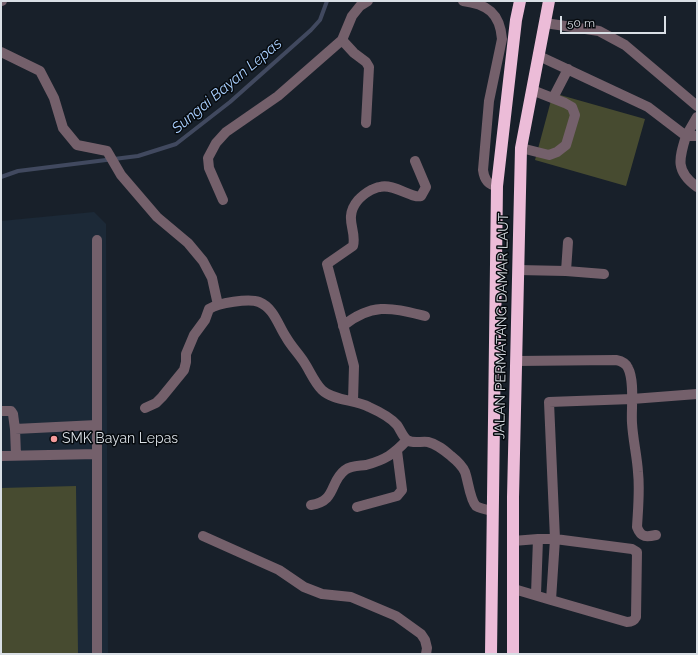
<!DOCTYPE html>
<style>
body{margin:0}
#map{position:relative;width:698px;height:655px;overflow:hidden;background:#18202a;font-family:Raleway,sans-serif}
canvas{display:block}
.frame{position:absolute;inset:0;border:2px solid #d9dfe5;pointer-events:none}
.scale{position:absolute;left:560px;top:16px;width:106px;height:18px;box-sizing:border-box;border:2px solid #d9dfe5;border-top:0;padding-left:5px;font-size:12px;line-height:14px;white-space:nowrap;color:#d9dfe5;-webkit-text-stroke:3px #060a0e;paint-order:stroke}
</style>
<div id="map">
<canvas width="698" height="655"></canvas>
<div class="frame"></div>
<div class="scale">50 m</div>
</div>
<script>
const ctx = document.querySelector('canvas').getContext('2d');
ctx.lineJoin = 'round';
function fill(path, color) { ctx.fillStyle = color; ctx.fill(path, 'evenodd'); }
function trace(path, color, width, dash) { ctx.strokeStyle = color; ctx.lineWidth = width; ctx.lineCap = dash ? 'butt' : 'round'; ctx.setLineDash(dash || []); ctx.stroke(path); }
function drawText(font, color, halo, rows, align = 'center') {
  ctx.font = font + ' Raleway,sans-serif'; ctx.lineWidth = 3; ctx.setLineDash([]); ctx.textBaseline = 'middle'; ctx.strokeStyle = halo; ctx.fillStyle = color; for (const [text, x, y, turn = 0] of rows) {
    ctx.save(); ctx.translate(x, y); ctx.rotate((+turn || 0) * Math.PI / 180); ctx.textAlign = isNaN(turn) ? turn : align; if (halo) ctx.strokeText(text, 0, 0); ctx.fillText(text, 0, 0); ctx.restore();
  }
}
const built = new Path2D(`
 M94,212L106,224L108,654H1V221Z`);
const green = new Path2D(`
 M553,93L645,119L626,186L535,160Z
 M76,486L78,654H1V488Z`);
const stream = new Path2D(`
 M1,177L18,171L138,156L176,144L230,102L311,30L320,20L327,1`);
const minor = new Path2D(`
 M1,1H2
 M463,1C487,4 500,13 502,39L489,101L483,170C484,178 487,185 497,186
 M545,23L599,31L625,45L697,106
 M342,40L354,53L366,62L369,67L366,123
 M1,52L40,71L54,98L63,128L77,145L107,151L121,175L157,217L188,243L203,261L212,278L218,305
 M539,56L648,107L686,136C679,159 675,171 697,187
 M553,98L568,69
 M697,117L686,136H697
 M521,148L549,155L557,152L566,145L575,115L572,107L565,103L532,90
 M223,200L209,168L208,158L216,143L226,132L278,96L342,40L352,16L360,6L368,1
 M518,270L566,271L604,274
 M566,271L568,242
 M343,326C372,302 392,308 425,316
 M516,361L616,360C621,361 626,363 628,368C635,381 631,409 632,423C633,440 637,456 638,472C640,490 638,509 637,527C641,538 647,537 656,535
 M353,401L354,366L327,264L353,246C356,235 350,226 351,216C352,204 362,195 371,190C374,189 377,187 380,187C393,183 413,199 421,196L426,187L415,161
 M145,408L156,403L162,397L184,370L186,362V354L194,335L205,320L209,309C218,303 249,298 259,302C274,308 278,325 286,337C291,346 298,353 304,362C310,371 314,382 322,390C332,400 355,400 369,407C378,411 390,417 397,425C400,429 403,437 407,440C413,444 421,441 428,442C437,444 444,450 451,456C456,460 462,465 465,472C468,480 470,500 476,506C481,509 488,510 493,511
 M1,411H11L13,414L15,429L97,425
 M15,429L16,455
 M1,456L97,454
 M311,505C337,501 329,482 345,470C352,465 359,466 366,465C385,460 394,454 407,440
 M357,507L397,496L402,490L397,451
 M203,536L279,570L304,587L322,594L351,597L396,616L421,634L425,640L427,648L426,654
 M513,541L538,539H555L632,549L637,552L636,617C634,621 632,622 627,622L551,600
 M514,589L551,600L555,539L549,402L632,399L697,394
 M536,594L538,539
 M97,654V240`);
const highway = new Path2D(`
 M491,654L497,186L516,20L520,1
 M513,654V497L521,148L549,1`);
const markers = [
 [54,439,4,"#f59b9b"]
];
const streetNames = [
 ["JALAN PERMATANG DAMAR LAUT",502,326,-89]
];
const poiNames = [
 ["SMK Bayan Lepas",62,439]
];
const waterNames = [
 ["Sungai Bayan Lepas",227,86,-40]
];
fill(built, '#1c2937');
fill(green, '#474b30');
trace(stream, '#41495f', 4);
trace(minor, '#74606b', 10);
trace(highway, '#ecbcd8', 12);
for (const [x, y, r, color] of markers) { const dot = new Path2D(); dot.arc(x, y, r, 0, 2 * Math.PI); ctx.fillStyle = color; ctx.fill(dot); trace(dot, '#060a0e', 1.5); }
drawText('14px', '#d9dfe5', '#060a0e', streetNames);
drawText('14px', '#d9dfe5', '#060a0e', poiNames, 'left');
drawText('italic 15px', '#aad0ff', '#060a0e', waterNames);
</script>
